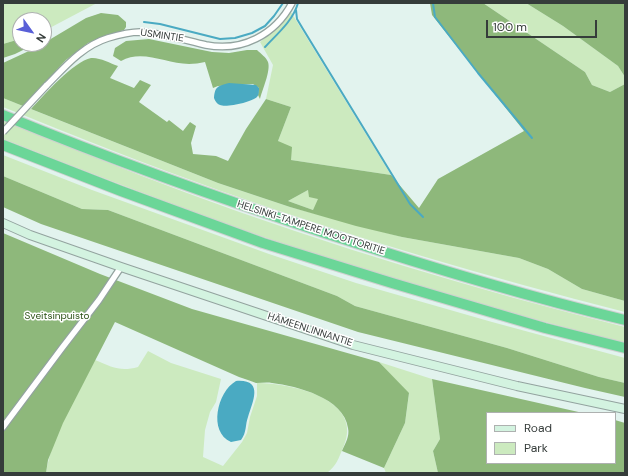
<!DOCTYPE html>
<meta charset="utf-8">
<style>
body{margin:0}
#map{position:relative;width:628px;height:476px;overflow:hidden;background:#e2f3ee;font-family:"DM Sans",sans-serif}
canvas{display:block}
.frame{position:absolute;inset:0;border:4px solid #353c3a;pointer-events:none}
.legend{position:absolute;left:486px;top:412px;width:130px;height:52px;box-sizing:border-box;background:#fff;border:1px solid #aeb1b0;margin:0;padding:5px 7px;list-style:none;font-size:12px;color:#353c3a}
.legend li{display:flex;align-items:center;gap:8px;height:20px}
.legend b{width:20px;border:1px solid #aeb1b0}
.north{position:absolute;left:12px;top:12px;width:40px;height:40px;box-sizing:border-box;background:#fff;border:1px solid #aeb1b0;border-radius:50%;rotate:123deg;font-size:11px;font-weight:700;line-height:16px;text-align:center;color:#353c3a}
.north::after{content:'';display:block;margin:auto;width:14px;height:18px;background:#595fd7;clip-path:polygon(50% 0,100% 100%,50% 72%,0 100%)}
.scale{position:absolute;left:486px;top:20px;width:111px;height:18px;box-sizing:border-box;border:2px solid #353c3a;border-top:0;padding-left:5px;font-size:12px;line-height:14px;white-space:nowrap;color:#353c3a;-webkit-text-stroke:3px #fff;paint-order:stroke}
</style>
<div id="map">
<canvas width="628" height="476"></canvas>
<div class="frame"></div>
<ul class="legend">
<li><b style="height:5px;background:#d3f3e0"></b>Road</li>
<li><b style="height:11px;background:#cceabf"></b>Park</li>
</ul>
<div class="north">N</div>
<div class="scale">100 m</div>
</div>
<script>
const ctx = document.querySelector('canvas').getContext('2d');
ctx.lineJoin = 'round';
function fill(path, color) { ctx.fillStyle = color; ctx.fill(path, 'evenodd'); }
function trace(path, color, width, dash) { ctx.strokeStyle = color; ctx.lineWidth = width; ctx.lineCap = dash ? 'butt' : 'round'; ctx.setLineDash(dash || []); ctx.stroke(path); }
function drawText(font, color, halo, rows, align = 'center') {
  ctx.font = font + ' "DM Sans",sans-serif'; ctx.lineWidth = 3; ctx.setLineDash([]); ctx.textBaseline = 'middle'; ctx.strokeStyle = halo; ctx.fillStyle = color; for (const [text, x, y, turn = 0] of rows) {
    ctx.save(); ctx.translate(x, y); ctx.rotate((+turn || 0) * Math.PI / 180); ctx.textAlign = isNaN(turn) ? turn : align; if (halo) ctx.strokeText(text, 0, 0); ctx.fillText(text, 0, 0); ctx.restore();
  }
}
const green = new Path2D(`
 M3,3H97L44,31V20H20V39L3,44Z
 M483,3H526L563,26L618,66L625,77V84L610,92L592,85L585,72Z
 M291,12L391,175L291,160L278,141L291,107L266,99L273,65L260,42L280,26Z
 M3,98L218,183L290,207L402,237L519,258L548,269L582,289L625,301V312C489,277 354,238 221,191C148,165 75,136 3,107Z
 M3,120C64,145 125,170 187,193C330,246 477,290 625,327V343C512,314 401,282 290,246C193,213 98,176 3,139Z
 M3,155L92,190L269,254L356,283L492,322L625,358V383L599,377L507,348L355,306L337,296L108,210L82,209L3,176Z
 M308,190L319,199L313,210L288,201Z
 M148,351L171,363L221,379L216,402L210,412L205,430L203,457L223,466L242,442L247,433L250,417L257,396V383C291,383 366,399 343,448C338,459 337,465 327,473H46C52,434 77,395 95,360C112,367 120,372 138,367Z
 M379,362L432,379L440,439L433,451L438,473H386L384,468L405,423L409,394Z`);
const forest = new Path2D(`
 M430,3H483L585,72L592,85L610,92L625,84V301L582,289L548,269L519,258L402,237L356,226L290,207L218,183L31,109C43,96 74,61 91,58C99,57 110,63 118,66L110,78L134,88L140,80L151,85L139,102L167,122L169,120L183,131L190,122L196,126L191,143L193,154L216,156L228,161L246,129L266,99L291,107L278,141L292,147L291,160L391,175L419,208L438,179L524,131L432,15ZM308,190L309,197L318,199L313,210L288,201Z
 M526,3H625V77L618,66L563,26Z
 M101,13L118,15L126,22V27L124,30L88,43L66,60L23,106L3,98V63L44,44V43L86,18Z
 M20,39V44H35L15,54L3,58V44Z
 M149,39L212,52L229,53L247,50H257C261,54 266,57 268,62C271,71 262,90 260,99L258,95L259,88L253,84L218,86L213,88L205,62C200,63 194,64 189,64C166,64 143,49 121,61L113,56L115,48L126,41Z
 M3,176L82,209L108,210L337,296L355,306L507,348L599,377L625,383V397L585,388L358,332L41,224L3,207Z
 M3,233L100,274L192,309L379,362L409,393L405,423L384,468L342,451C345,444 350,436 348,428C344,398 297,386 272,383C267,382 261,383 256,383C251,381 245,379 239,377L115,322L63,423L48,460L46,473H3Z
 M432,379L583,413H487V463H615V420L625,423V473H438L433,451L440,439Z`);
const water = new Path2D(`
 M229,83L256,85L259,88C259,91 259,95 257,97C252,102 226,108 220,105C217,104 215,101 214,98C215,86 218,86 229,83Z
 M236,381C264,379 253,401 248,417C245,425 247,432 241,440L231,442C208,432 217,392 236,381Z`);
const stream = new Path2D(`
 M433,3L435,17L478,73L532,138
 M296,10L297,19L303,29L410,204L423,217
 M144,22L160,24L220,39L235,38L252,33L265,26L274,16L283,3
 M265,47C277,34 293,21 298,3`);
const minor = new Path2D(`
 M46,86C64,68 82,46 108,38C118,35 130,32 140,32C163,33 184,40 206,45C242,52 275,35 292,3
 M3,427L62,348L99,300L121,267`);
const secondary = new Path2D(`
 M3,223L30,235L121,267L353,345L517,386L625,409`);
const motorway = new Path2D(`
 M3,115C110,159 218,198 328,234C426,266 525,296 625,320
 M3,145L121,191L263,243L392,283L545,328L625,348`);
const minorBridge = new Path2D(`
 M3,132L46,86`);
const streetNames = [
 ["USMINTIE",162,36,8],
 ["HELSINKI-TAMPERE MOOTTORITIE",311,228,18],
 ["HÄMEENLINNANTIE",310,330,18]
];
const parkNames = [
 ["Sveitsinpuisto",57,316]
];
fill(green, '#cceabf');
fill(forest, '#8eb87b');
fill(water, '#4aaac2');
trace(stream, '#4aaac2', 2);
trace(minor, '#93a39f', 8);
trace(secondary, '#93a39f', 10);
trace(motorway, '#cfd0d0', 12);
trace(minor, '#fff', 5.5);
trace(secondary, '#d3f3e0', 8);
trace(motorway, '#6bd698', 10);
trace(minorBridge, '#93a39f', 8, []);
trace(minorBridge, '#fff', 5.5);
drawText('10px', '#353c3a', '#fff', streetNames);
drawText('10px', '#2c5316', '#fff', parkNames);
</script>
